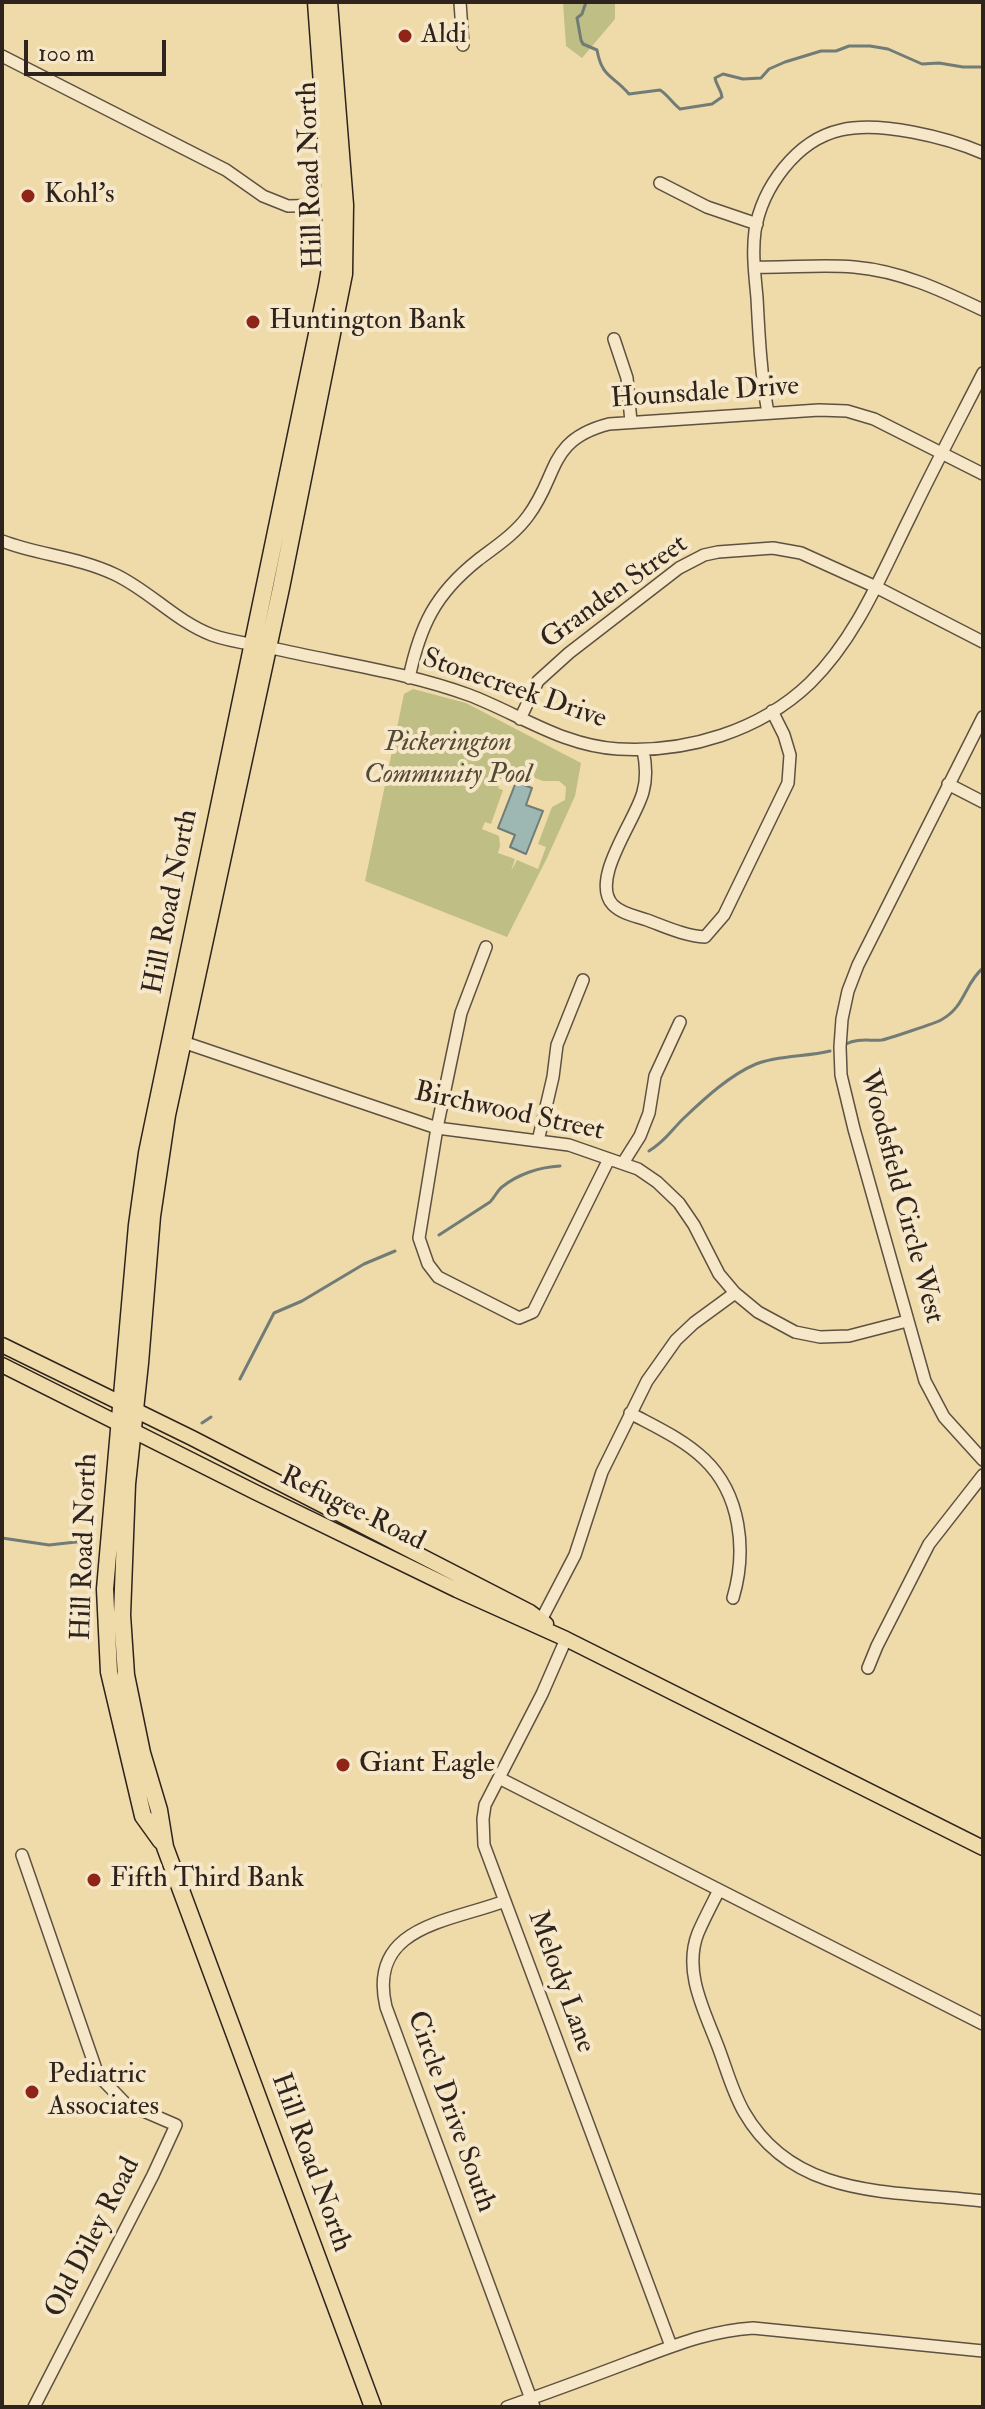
<!DOCTYPE html>
<style>
body{margin:0}
#map{position:relative;width:985px;height:2409px;overflow:hidden;background:#efdaaa;font-family:"IM FELL Double Pica",serif}
canvas{display:block}
.frame{position:absolute;inset:0;border:4px solid #2e231d;pointer-events:none}
.scale{position:absolute;left:24px;top:40px;width:142px;height:36px;box-sizing:border-box;border:4px solid #2e231d;border-top:0;padding-left:10px;font-size:24px;line-height:28px;white-space:nowrap;color:#2e231d;-webkit-text-stroke:6px #f5e7c8;paint-order:stroke}
</style>
<div id="map">
<canvas width="985" height="2409"></canvas>
<div class="frame"></div>
<div class="scale">100 m</div>
</div>
<script>
const ctx = document.querySelector('canvas').getContext('2d');
ctx.lineJoin = 'round';
function fill(path, color) { ctx.fillStyle = color; ctx.fill(path, 'evenodd'); }
function trace(path, color, width, dash) { ctx.strokeStyle = color; ctx.lineWidth = width; ctx.lineCap = dash ? 'butt' : 'round'; ctx.setLineDash(dash || []); ctx.stroke(path); }
function drawText(font, color, halo, rows, align = 'center') {
  ctx.font = font + ' "IM FELL Double Pica",serif'; ctx.lineWidth = 8; ctx.setLineDash([]); ctx.textBaseline = 'middle'; ctx.strokeStyle = halo; ctx.fillStyle = color; for (const [text, x, y, turn = 0] of rows) {
    ctx.save(); ctx.translate(x, y); ctx.rotate((+turn || 0) * Math.PI / 180); ctx.textAlign = isNaN(turn) ? turn : align; if (halo) ctx.strokeText(text, 0, 0); ctx.fillText(text, 0, 0); ctx.restore();
  }
}
const green = new Path2D(`
 M563,2H615V19L582,58L566,46Z
 M413,689L466,703L581,763L575,796L547,858L507,937L365,881L404,694ZM506,767L543,781H559L566,787L565,800L552,807L538,844L546,847L538,869L517,860L511,871L515,859L498,853L500,846L499,836L482,829L485,822L491,824L503,790L498,788Z`);
const water = new Path2D(`
 M516,782L532,788L526,805L543,811L526,854L510,847L515,835L498,828Z`);
const stream = new Path2D(`
 M586,2L582,14L577,18L581,40L583,44L597,50C602,78 613,75 629,94L660,90C668,95 672,103 680,109L712,104L722,97C721,89 716,85 715,78L723,74L743,79L761,78L769,69L785,62L821,51H836L849,46H870L888,49L922,64L939,63L963,67H983
 M846,1044C857,1038 869,1041 882,1040C887,1039 936,1023 941,1020C966,1006 964,984 983,968
 M649,1151C667,1140 671,1130 685,1117C705,1098 730,1075 756,1064C779,1055 806,1057 830,1051
 M439,1235L490,1202C495,1197 497,1191 502,1187C518,1174 540,1167 560,1166
 M240,1379L274,1313L302,1301L364,1264L395,1251
 M202,1423L211,1417
 M2,1538L49,1545L85,1541`);
const minor = new Path2D(`
 M460,2L463,45
 M2,56L226,170L263,196L288,206L336,205
 M660,183L707,207L757,224
 M755,267C788,268 821,264 854,267C901,271 941,290 983,310
 M614,339L627,378L631,422
 M768,413C761,375 759,337 757,298C755,276 752,253 755,231C762,188 796,140 841,130C880,121 946,137 983,153
 M2,541C39,555 78,557 114,574C149,590 175,621 212,635C231,642 253,644 272,648C337,663 406,672 469,695C519,714 563,746 618,749C687,753 760,731 810,683C857,637 882,573 911,515C934,467 959,420 983,373
 M409,678C420,626 435,594 478,560C495,547 515,534 528,516C559,475 547,440 609,424L819,410L847,411L874,419L983,474
 M983,717L858,965L848,991L842,1019L840,1047L841,1075L854,1129L925,1381L944,1417L983,1460
 M520,719L538,681L569,653L679,568L704,555L718,552L773,548L801,553L876,587L983,642
 M643,750C646,764 647,778 643,792C636,820 589,880 613,905C622,914 636,916 647,920C666,927 685,936 705,937L724,915L788,783L790,755L784,735L772,711
 M948,784L983,802
 M486,947L461,1013L437,1128L419,1238L428,1264L438,1277L519,1318L533,1312L609,1159
 M177,1040L437,1128L569,1145L638,1169L657,1182L679,1203L694,1225L719,1274L735,1293L758,1312L795,1332L820,1337L849,1336L907,1321
 M538,1141L553,1077L557,1045L583,980
 M623,1163L640,1136L649,1113L655,1076L680,1022
 M630,1413C656,1427 683,1439 704,1459C741,1494 747,1551 733,1598
 M538,1626L575,1555L602,1472L647,1381L676,1340L694,1323L735,1293
 M566,1639L542,1694L485,1805L483,1819L484,1845L671,2346
 M868,1668L877,1646L929,1544L983,1475
 M499,1778L983,2024
 M22,1855L98,2075L125,2103L176,2125L153,2175L34,2407
 M719,1890C712,1904 704,1919 698,1933C683,1971 704,2010 717,2044C726,2067 732,2091 744,2112C795,2201 895,2190 983,2201
 M505,1901C449,1922 367,1926 386,2007L534,2407
 M507,2407C550,2392 593,2376 635,2360C676,2345 709,2331 753,2328L983,2351`);
const major = new Path2D(`
 M2,1345L192,1438L530,1612L546,1624
 M2,1365L255,1492L457,1590L566,1639L983,1848`);
const highway = new Path2D(`
 M329,2L345,205L344,274L281,588L167,1115L152,1216L140,1363L127,1484L122,1615L126,1675L142,1753L159,1810L165,1847L373,2407
 M161,1841L143,1816L109,1672L105,1589L137,1225L147,1153L327,286L332,256L329,180L316,2`);
const markers = [
 [405,36,8,"#8f2418"],
 [28,196,8,"#8f2418"],
 [253,322,8,"#8f2418"],
 [343,1765,8,"#8f2418"],
 [94,1880,8,"#8f2418"],
 [32,2092,8,"#8f2418"]
];
const poiNames = [
 ["Aldi",421,36],
 ["Kohl's",44,196],
 ["Huntington Bank",269,322],
 ["Giant Eagle",359,1765],
 ["Fifth Third Bank",110,1880],
 ["Pediatric",48,2076],
 ["Associates",48,2108]
];
const streetNames = [
 ["Hill Road North",312,175,-92],
 ["Hounsdale Drive",705,394,-4],
 ["Granden Street",615,593,-36],
 ["Stonecreek Drive",514,690,19],
 ["Hill Road North",172,902,-79],
 ["Birchwood Street",509,1113,12],
 ["Woodsfield Circle West",900,1197,75],
 ["Refugee Road",352,1510,26],
 ["Hill Road North",86,1547,-88],
 ["Melody Lane",560,1982,70],
 ["Circle Drive South",450,2112,70],
 ["Hill Road North",310,2163,70],
 ["Old Diley Road",94,2238,-63]
];
const parkNames = [
 ["Pickerington",448,744],
 ["Community Pool",448,776]
];
fill(green, '#bfbe84');
fill(water, '#9db8b3');
trace(water, '#717c77', 2);
trace(stream, '#717c77', 3);
trace(minor, '#5e5140', 14);
trace(major, '#2e231d', 17);
trace(highway, '#2e231d', 19);
trace(minor, '#f5e7c8', 11);
trace(major, '#efdaaa', 14);
trace(highway, '#efdaaa', 16);
for (const [x, y, r, color] of markers) { const dot = new Path2D(); dot.arc(x, y, r, 0, 2 * Math.PI); ctx.fillStyle = color; ctx.fill(dot); trace(dot, '#f5e7c8', 3); }
drawText('28px', '#2e231d', '#f5e7c8', poiNames, 'left');
drawText('28px', '#2e231d', '#f5e7c8', streetNames);
drawText('italic 28px', '#524a37', '#f5e7c8', parkNames);
</script>
